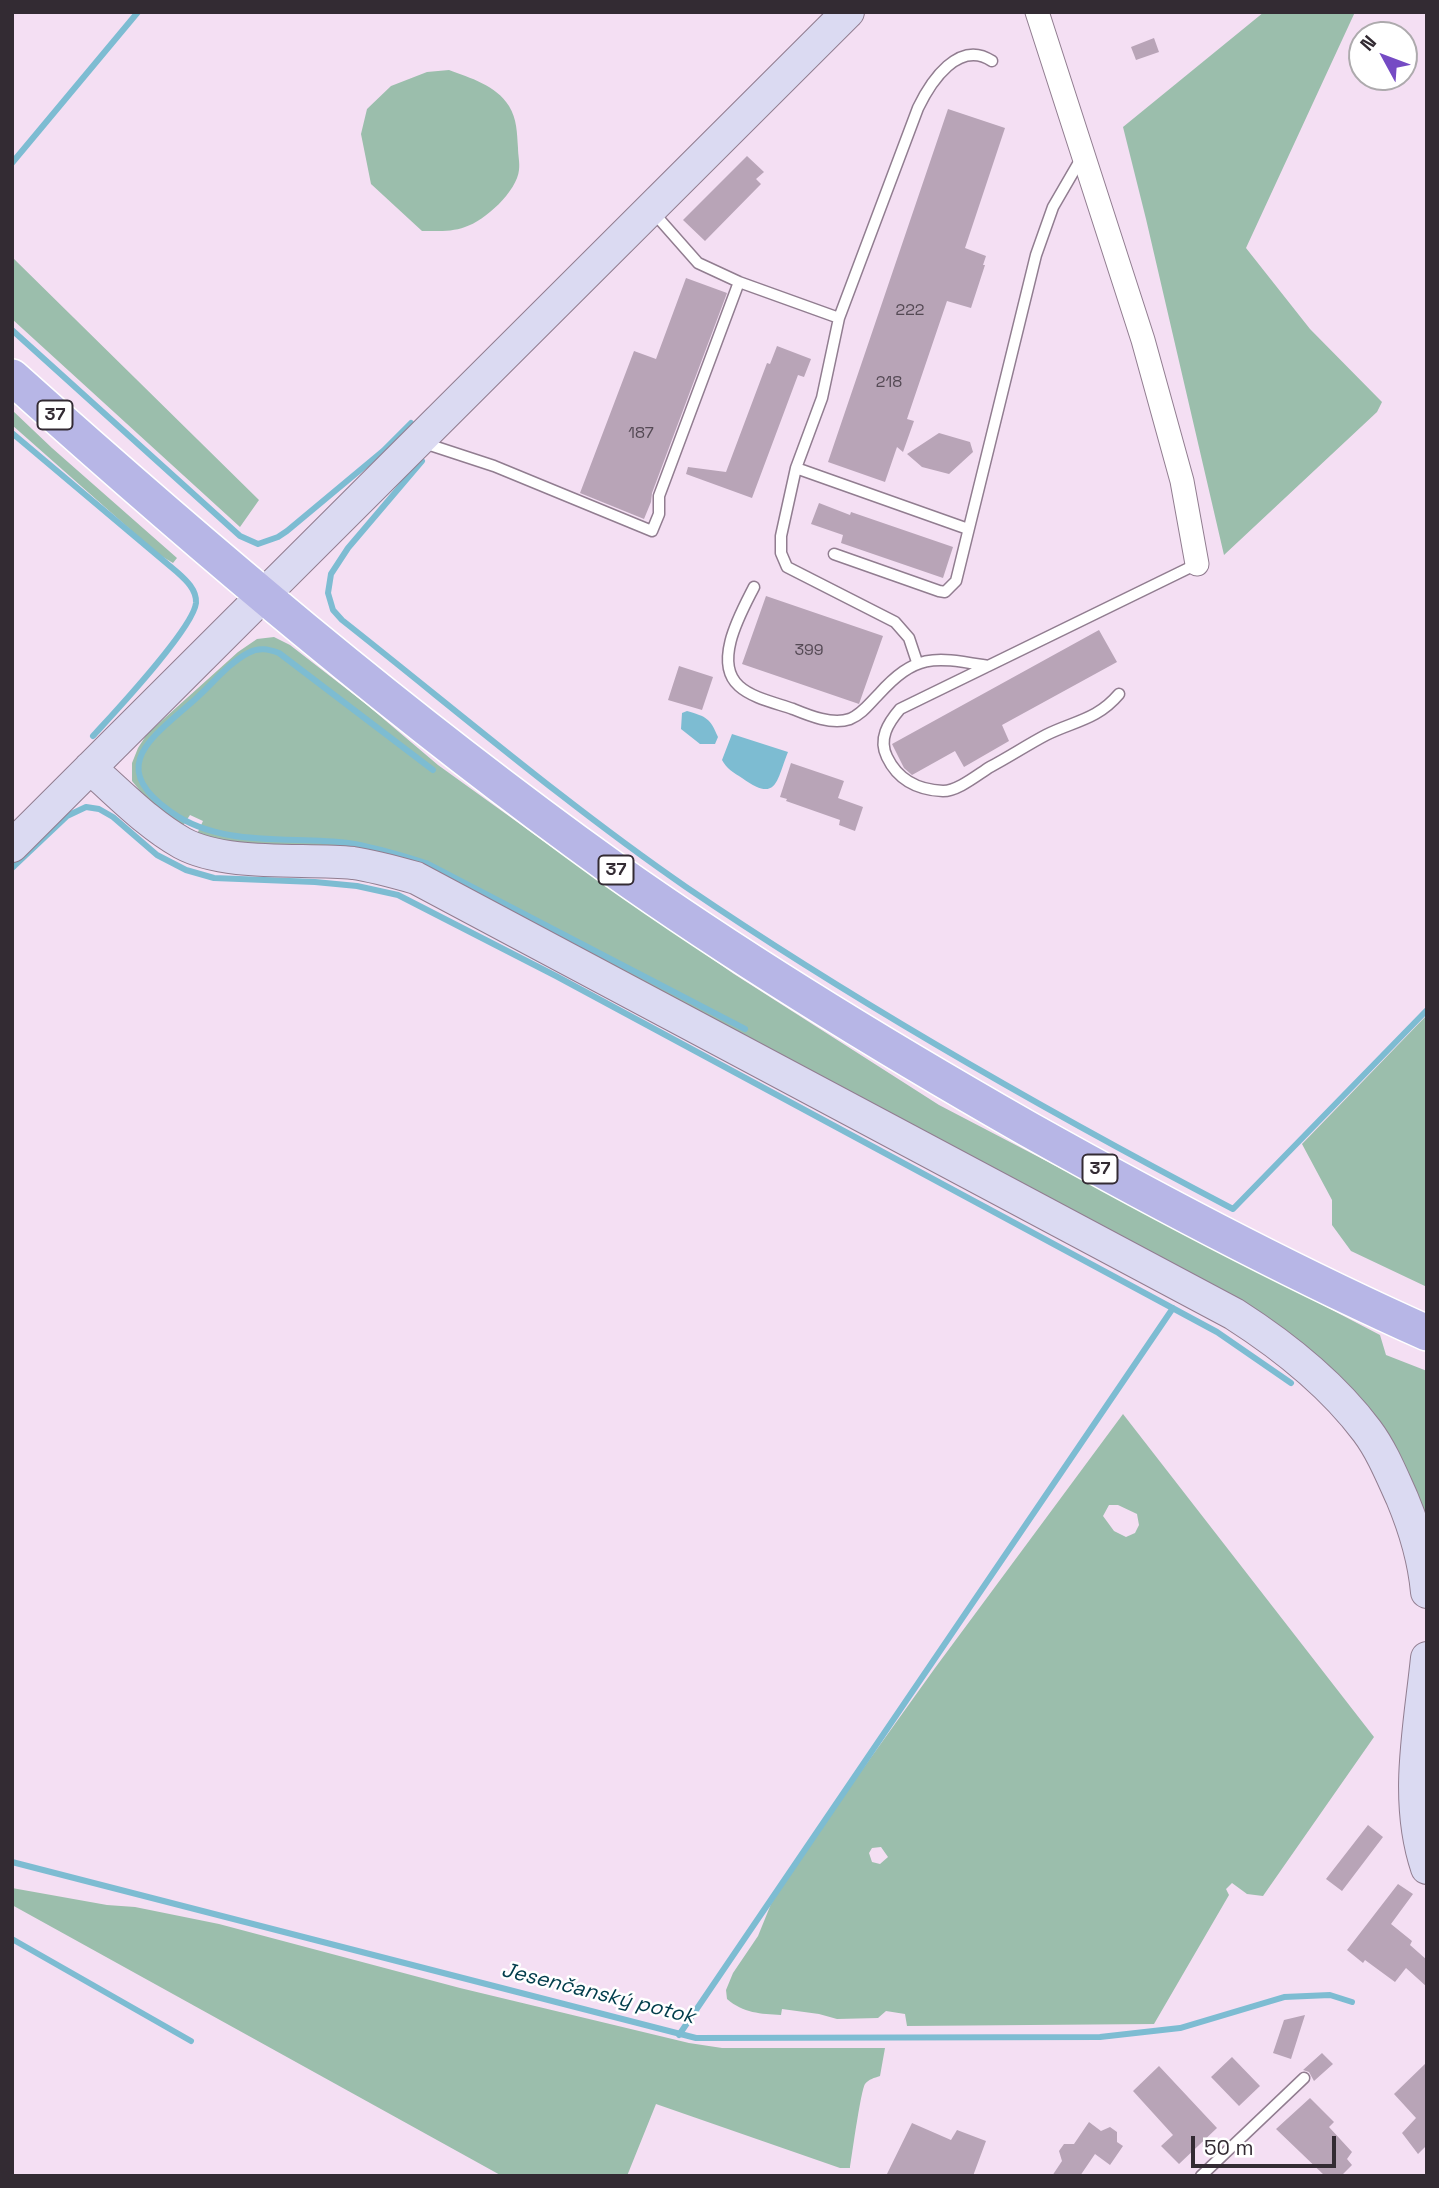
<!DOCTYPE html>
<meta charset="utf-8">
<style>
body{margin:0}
#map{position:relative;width:1439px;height:2188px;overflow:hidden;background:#f4dff3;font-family:"Space Grotesk",sans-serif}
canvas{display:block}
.frame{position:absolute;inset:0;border:14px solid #332b33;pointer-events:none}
.north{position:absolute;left:1348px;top:21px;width:70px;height:70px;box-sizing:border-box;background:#fff;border:2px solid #adaaad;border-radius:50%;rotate:311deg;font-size:19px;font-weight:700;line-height:28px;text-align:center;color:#332b33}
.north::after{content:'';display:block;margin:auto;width:24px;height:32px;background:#754bc4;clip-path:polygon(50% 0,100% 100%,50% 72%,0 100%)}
.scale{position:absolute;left:1191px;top:2136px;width:145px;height:32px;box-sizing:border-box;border:4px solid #332b33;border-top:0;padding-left:9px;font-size:21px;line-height:24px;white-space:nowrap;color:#332b33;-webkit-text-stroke:5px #fff;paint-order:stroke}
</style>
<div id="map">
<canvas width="1439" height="2188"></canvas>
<div class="frame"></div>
<div class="north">N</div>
<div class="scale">50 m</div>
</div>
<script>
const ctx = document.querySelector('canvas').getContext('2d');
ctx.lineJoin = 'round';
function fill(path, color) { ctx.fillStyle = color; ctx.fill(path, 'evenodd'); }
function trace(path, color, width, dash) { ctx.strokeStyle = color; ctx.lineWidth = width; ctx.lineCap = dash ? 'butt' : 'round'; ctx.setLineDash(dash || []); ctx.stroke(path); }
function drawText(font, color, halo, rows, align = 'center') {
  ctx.font = font + ' "Space Grotesk",sans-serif'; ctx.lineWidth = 5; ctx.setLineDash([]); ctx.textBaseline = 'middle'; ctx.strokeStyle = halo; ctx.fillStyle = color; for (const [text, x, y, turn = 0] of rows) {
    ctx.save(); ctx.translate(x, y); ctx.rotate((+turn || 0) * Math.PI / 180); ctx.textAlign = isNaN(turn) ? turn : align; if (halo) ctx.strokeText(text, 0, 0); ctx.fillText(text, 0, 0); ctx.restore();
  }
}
const green = new Path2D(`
 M1264,12H1355L1246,248L1310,329L1382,402L1377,412L1224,555L1146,219L1123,127Z
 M449,70C470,78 496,85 509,106C517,119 517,133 518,148C518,155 520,163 519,170C517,191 485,221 465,227C452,232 437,231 422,231L371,184L361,134L367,109L391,86L427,72Z
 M12,257L259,500L240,527L12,319Z
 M12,410L52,448L177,558L173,563L158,554L12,425Z
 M274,637L290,645L366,704L438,765L588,873L734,974L939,1105L1380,1335L1386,1355L1427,1371V1526L1337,1380L498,908L271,847L209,839L197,834L203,821L190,815L182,827L150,803L132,781V763L138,748L147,734L238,652L257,639Z
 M1427,1015V1287L1351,1251L1332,1225V1200L1302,1144Z
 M1123,1414L1374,1737L1263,1896L1247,1894L1232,1883L1226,1889L1229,1895L1154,2024L907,2026L905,2014L886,2011L878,2018L837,2019L819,2014L782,2009L781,2015C761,2014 743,2013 727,1999L726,1990L733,1973L758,1936L771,1904L814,1837L935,1668ZM1109,1505H1118L1137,1514L1139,1525L1135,1533L1126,1537L1114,1531L1103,1516ZM881,1847L888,1857L880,1864L872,1862L869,1853L872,1848Z
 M12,1888L107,1905L135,1907L219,1924L460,1988L689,2043L722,2048H885L880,2076C874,2078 869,2079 865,2084C861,2090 852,2155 850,2168H840L656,2104L627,2176H502L12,1905Z`);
const water = new Path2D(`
 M687,711C707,717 710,718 718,737L715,744H700L681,729L682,713Z
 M732,734L788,752C776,782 777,803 742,778C734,773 726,768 722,760Z`);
const stream = new Path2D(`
 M12,163L138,12
 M12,330L240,536L258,544L278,537L287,531L383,451L411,423
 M12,433L177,572C186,580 197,590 196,603C193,629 113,714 93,736
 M422,461L348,548L331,574L328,593L333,610L342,620C456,710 567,805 686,887C861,1006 1046,1111 1233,1209L1427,1010
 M433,770L279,653C268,649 259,647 248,653C227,664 210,687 192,702C150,739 107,767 171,812C222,848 289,836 348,843C375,847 400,855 426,863L745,1029
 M12,868L67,816L86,807L99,809L113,817L157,855L186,870L214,878L315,882L357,886L398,895L556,976L1217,1332L1291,1383
 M12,1862L696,2038L1100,2037L1180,2028L1284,1997L1330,1995L1352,2002
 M12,1939L191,2041
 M679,2035L1173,1308`);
const building = new Path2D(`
 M1154,38L1159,52L1136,60L1131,47Z
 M948,109L1005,128L965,248L986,256L983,265H985L971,308L947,301L907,419L914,421L903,452L897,447L885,482L828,462Z
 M747,156L764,172L756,179L761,184L705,241L683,220Z
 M686,278L727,293L652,493L651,502L644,519L580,493L634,351L656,359Z
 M777,346L811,359L804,377L798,375L752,498L686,474L688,467L726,472L767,363L770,364Z
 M939,433L970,442L973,452L949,474L922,467L907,454Z
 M819,503L850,515L851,512L953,547L943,578L841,543L843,535L811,524Z
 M766,596L883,636L859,704L742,664Z
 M1099,630L1117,662L1002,725L1009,741L964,767L955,751L912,775L904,768L892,744Z
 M679,666L713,677L702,710L668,700Z
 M791,763L844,781L838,798L863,807L855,831L839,825L840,820L786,801L787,799L780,797Z
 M1368,1825L1383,1837L1342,1891L1326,1879Z
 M1398,1884L1413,1894L1391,1924L1412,1941L1410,1945L1427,1960V1987L1406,1968L1395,1982L1365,1960L1363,1963L1347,1950Z
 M1305,2015L1291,2059L1273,2053L1284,2020Z
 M1322,2053L1333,2064L1314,2081L1309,2072L1303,2070Z
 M1232,2057L1260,2086L1239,2106L1211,2077Z
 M1427,2062V2145L1418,2154L1402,2133L1416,2118L1394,2094Z
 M1159,2066L1217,2128L1179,2164L1161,2146L1173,2135L1133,2091Z
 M1310,2098L1334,2122L1329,2127L1352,2152L1347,2159L1352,2165L1341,2176H1325L1276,2129Z
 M1089,2122L1101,2131L1110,2127L1117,2132V2142L1123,2146L1110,2165L1095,2154L1080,2176H1052L1062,2161L1059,2151L1064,2144H1074Z
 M912,2123L951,2140L957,2130L986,2141L973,2176H886Z`);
const lane = new Path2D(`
 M653,212L698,263L739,282L839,318
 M424,441L430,445L494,466L652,531L659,514V496L739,282
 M796,468L968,529
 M834,554L939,591L945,592L956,581L1036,255L1053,207L1082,157
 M754,587C742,611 712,662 739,686C752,698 776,703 793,709C810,716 832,725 850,719C862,714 869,704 878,695C917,652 935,657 988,666
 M917,662L909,638L895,622L787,567L781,553V536L796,468L822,398L839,318L918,108C931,81 959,39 992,61
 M1119,694C1097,720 1074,721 1046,735C1027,745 1009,757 990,767C977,775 958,791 943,791C917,790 898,780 887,757C878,739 888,723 900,709L1197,564
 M1201,2176L1304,2078`);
const street = new Path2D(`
 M1037,12L1143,340L1182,481L1197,564`);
const secondary = new Path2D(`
 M90,768C120,794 148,824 182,843C226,867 303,858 353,863C374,866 395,872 416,878L1234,1314C1284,1346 1331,1383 1367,1431C1382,1451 1392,1476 1402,1498C1415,1529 1424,1559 1427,1592
 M12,846L848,12
 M1427,1658C1420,1727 1404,1800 1427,1868`);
const primary = new Path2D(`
 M12,377C204,549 402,717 612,868C746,963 886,1048 1028,1129C1158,1202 1290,1272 1427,1333`);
const numberNames = [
 ["222",910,311],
 ["218",889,383],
 ["187",641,434],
 ["399",809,651]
];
const shields = [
 [55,415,35],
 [616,870,35],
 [1100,1169,35]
];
const shieldNames = [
 ["37",55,415],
 ["37",616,870],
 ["37",1100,1169]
];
const waterNames = [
 ["Jesenčanský potok",598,1994,14]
];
fill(green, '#9bbeac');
fill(water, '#7dbcd2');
trace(stream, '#7dbcd2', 6);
fill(building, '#b8a4b7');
trace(lane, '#917d90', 13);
trace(street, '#917d90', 25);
trace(secondary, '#917d90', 34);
trace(primary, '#fff', 38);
trace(lane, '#fff', 10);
trace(street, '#fff', 23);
trace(secondary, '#dbdaf2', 32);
trace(primary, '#b7b6e6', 35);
drawText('16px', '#544954', null, numberNames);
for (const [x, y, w] of shields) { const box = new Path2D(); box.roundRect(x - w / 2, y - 14.5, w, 29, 5); ctx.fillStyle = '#fff'; ctx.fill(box); trace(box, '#332b33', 2); }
drawText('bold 18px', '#332b33', null, shieldNames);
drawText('italic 21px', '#003c4b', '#fff', waterNames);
</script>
